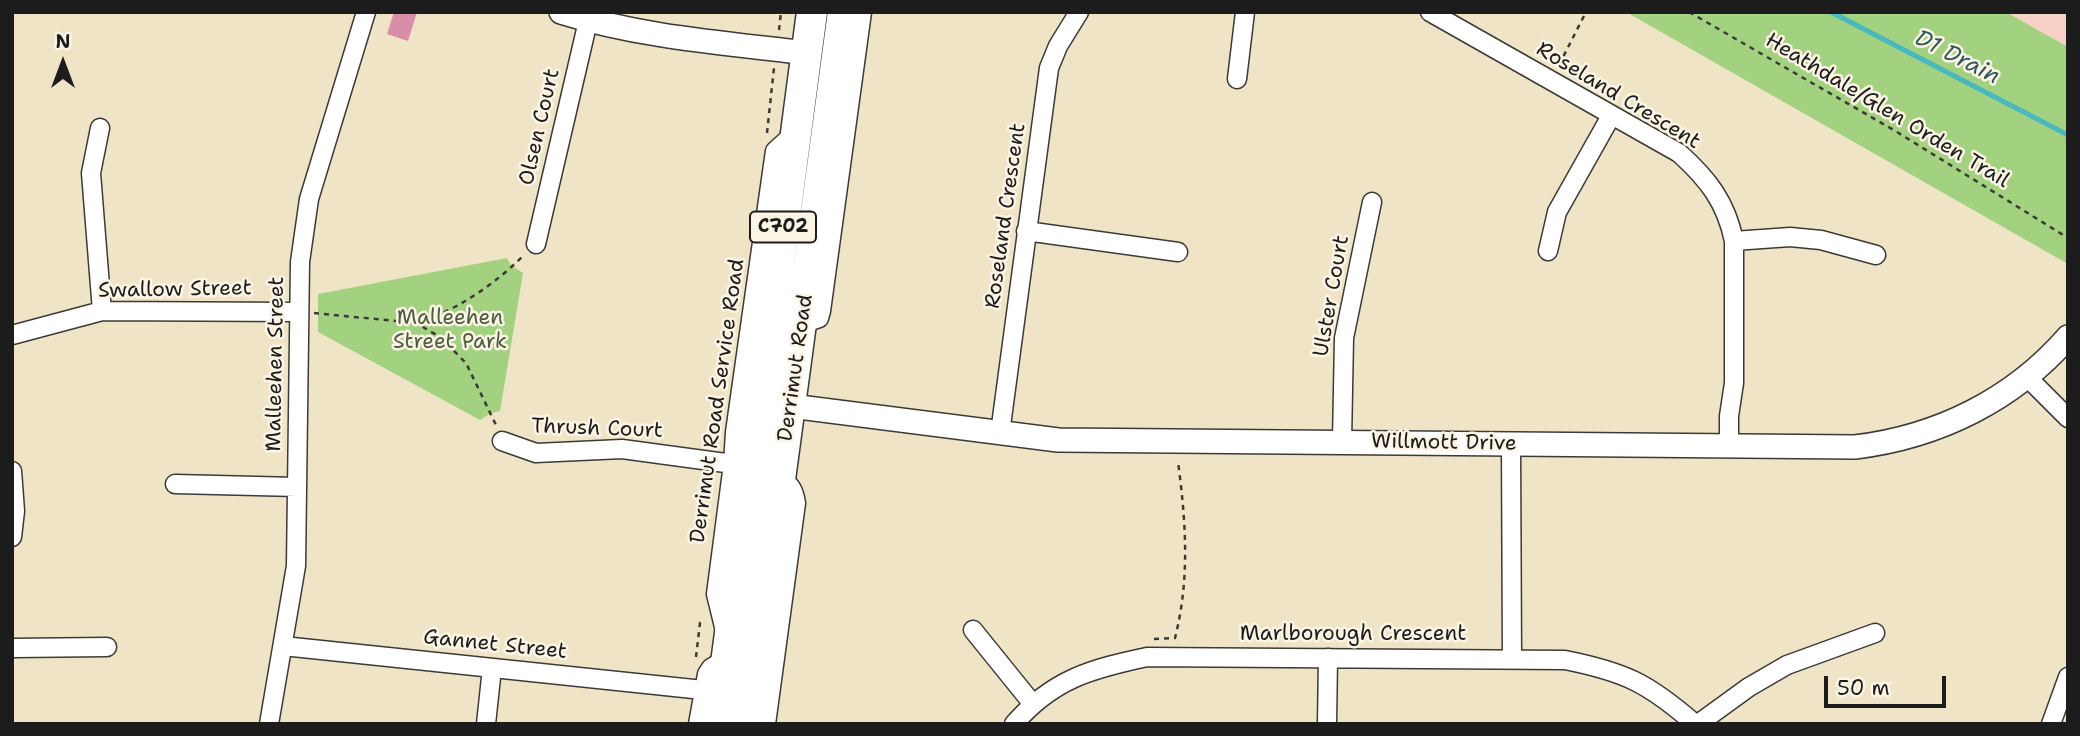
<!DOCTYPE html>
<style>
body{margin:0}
#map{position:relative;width:2080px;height:736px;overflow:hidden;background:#efe5c6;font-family:"Shantell Sans",sans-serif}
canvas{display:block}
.frame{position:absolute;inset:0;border:14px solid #1c1c1c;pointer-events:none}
.north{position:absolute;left:28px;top:28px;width:70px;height:70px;-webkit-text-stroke:5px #fcf5e5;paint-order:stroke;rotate:0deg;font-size:19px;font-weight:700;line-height:28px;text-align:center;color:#1c1c1c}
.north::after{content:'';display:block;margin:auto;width:24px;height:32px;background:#1c1c1c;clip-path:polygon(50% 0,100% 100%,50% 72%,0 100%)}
.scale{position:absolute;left:1824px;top:676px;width:122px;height:32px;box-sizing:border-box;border:4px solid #1c1c1c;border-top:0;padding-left:9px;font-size:21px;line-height:24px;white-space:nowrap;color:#1c1c1c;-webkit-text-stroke:5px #fcf5e5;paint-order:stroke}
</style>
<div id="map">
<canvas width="2080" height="736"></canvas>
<div class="frame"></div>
<div class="north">N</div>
<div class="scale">50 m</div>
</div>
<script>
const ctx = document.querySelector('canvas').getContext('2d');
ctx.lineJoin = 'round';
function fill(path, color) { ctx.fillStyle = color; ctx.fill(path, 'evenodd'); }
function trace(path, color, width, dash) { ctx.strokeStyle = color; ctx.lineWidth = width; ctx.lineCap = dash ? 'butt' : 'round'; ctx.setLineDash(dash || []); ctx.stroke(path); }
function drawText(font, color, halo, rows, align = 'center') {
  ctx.font = font + ' "Shantell Sans",sans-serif'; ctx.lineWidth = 5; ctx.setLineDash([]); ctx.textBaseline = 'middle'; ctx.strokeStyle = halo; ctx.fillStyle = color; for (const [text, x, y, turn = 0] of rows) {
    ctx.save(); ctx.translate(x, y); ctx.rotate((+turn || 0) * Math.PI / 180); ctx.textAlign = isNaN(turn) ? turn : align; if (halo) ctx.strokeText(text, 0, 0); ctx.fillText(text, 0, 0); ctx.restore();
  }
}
const built = new Path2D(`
 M2006,12H2068V47Z`);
const green = new Path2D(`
 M1626,12H2006L2068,47V264Z
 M507,258L511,265L523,273L500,411L491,413L480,420L318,332V294Z`);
const stream = new Path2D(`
 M1831,12L2068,135`);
const building = new Path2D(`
 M394,12H417L408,41L387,34Z`);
const path = new Path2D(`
 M1689,12L1897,132L2068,238
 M779,30L781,12
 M1559,65L1586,12
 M767,133L774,68
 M314,313L416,323L440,337L466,363L496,425
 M416,323C456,311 494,285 524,255
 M1154,639L1175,638C1190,579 1186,522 1178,462
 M696,657L700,623L703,620`);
const minor = new Path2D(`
 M1430,12L1679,153C1708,179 1726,202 1734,241V383L1729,416V446
 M1237,79L1245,12
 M100,128L91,173L102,311
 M1026,231L1178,252
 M1734,241L1790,237L1821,240L1876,255
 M536,244L588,21
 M1548,251L1557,212L1611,116
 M802,324L819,318L821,311L862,12
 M12,335L102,311L298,312
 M2027,377L2068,418
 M1000,433L1049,68L1058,46L1079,12
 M502,441L536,453L622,449L733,464
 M1342,441L1344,338L1372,202
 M1511,444L1512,659
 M12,471L15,511L12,537
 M175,484L297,487
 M973,630L1032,703
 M725,631L716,594L733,464L735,432L775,151L795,133
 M283,646L703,690
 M12,648L107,647
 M269,724L296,566L300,262L309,199L366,12
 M486,724L492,668
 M698,724L707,674L711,668L726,659
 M766,724L796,503C794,491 791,485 781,478
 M1014,724C1053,679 1091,669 1147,657L1565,660C1625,672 1648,683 1695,724
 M1327,724L1328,658
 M1698,724L1749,687L1787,665L1875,633
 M2051,724L2068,677`);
const tertiary = new Path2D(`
 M561,12C640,37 725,43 807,53
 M791,406L1058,440L1855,447C1938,437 2013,400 2068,337`);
const trunk = new Path2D(`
 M718,724L812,12
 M747,724L843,12`);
const shields = [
 [783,227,66]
];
const shieldNames = [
 ["C702",783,227]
];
const streetNames = [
 ["Roseland Crescent",1618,96,31],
 ["Heathdale/Glen Orden Trail",1887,111,31],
 ["Olsen Court",540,127,-77],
 ["Roseland Crescent",1006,216,-82],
 ["Swallow Street",175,290,-1],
 ["Ulster Court",1332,296,-80],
 ["Malleehen Street",276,364,-89],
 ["Derrimut Road",796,368,-82],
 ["Derrimut Road Service Road",718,401,-82],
 ["Thrush Court",597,429,2],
 ["Willmott Drive",1444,443,1],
 ["Marlborough Crescent",1353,635],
 ["Gannet Street",495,645,6]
];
const parkNames = [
 ["Malleehen",450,319],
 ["Street Park",450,343]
];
const waterNames = [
 ["D1 Drain",1957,58,27]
];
fill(built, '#f7d1c7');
fill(green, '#a2d280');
trace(stream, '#49b8bf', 5);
fill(building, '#d88ea9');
trace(minor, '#3c3a36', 21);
trace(tertiary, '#3c3a36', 26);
trace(trunk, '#3c3a36', 33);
trace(path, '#3c3a36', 2.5, [5, 5]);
trace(minor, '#fff', 18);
trace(tertiary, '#fff', 23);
trace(trunk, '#fff', 30);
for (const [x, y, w] of shields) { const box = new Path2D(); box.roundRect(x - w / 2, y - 15.5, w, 31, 5); ctx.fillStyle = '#fcf5e5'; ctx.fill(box); trace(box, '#1c1c1c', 2); }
drawText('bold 19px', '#1c1c1c', null, shieldNames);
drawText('21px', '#1c1c1c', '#fcf5e5', streetNames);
drawText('21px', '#4b5c3f', '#fcf5e5', parkNames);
drawText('italic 23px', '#2e5a5d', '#fcf5e5', waterNames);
</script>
